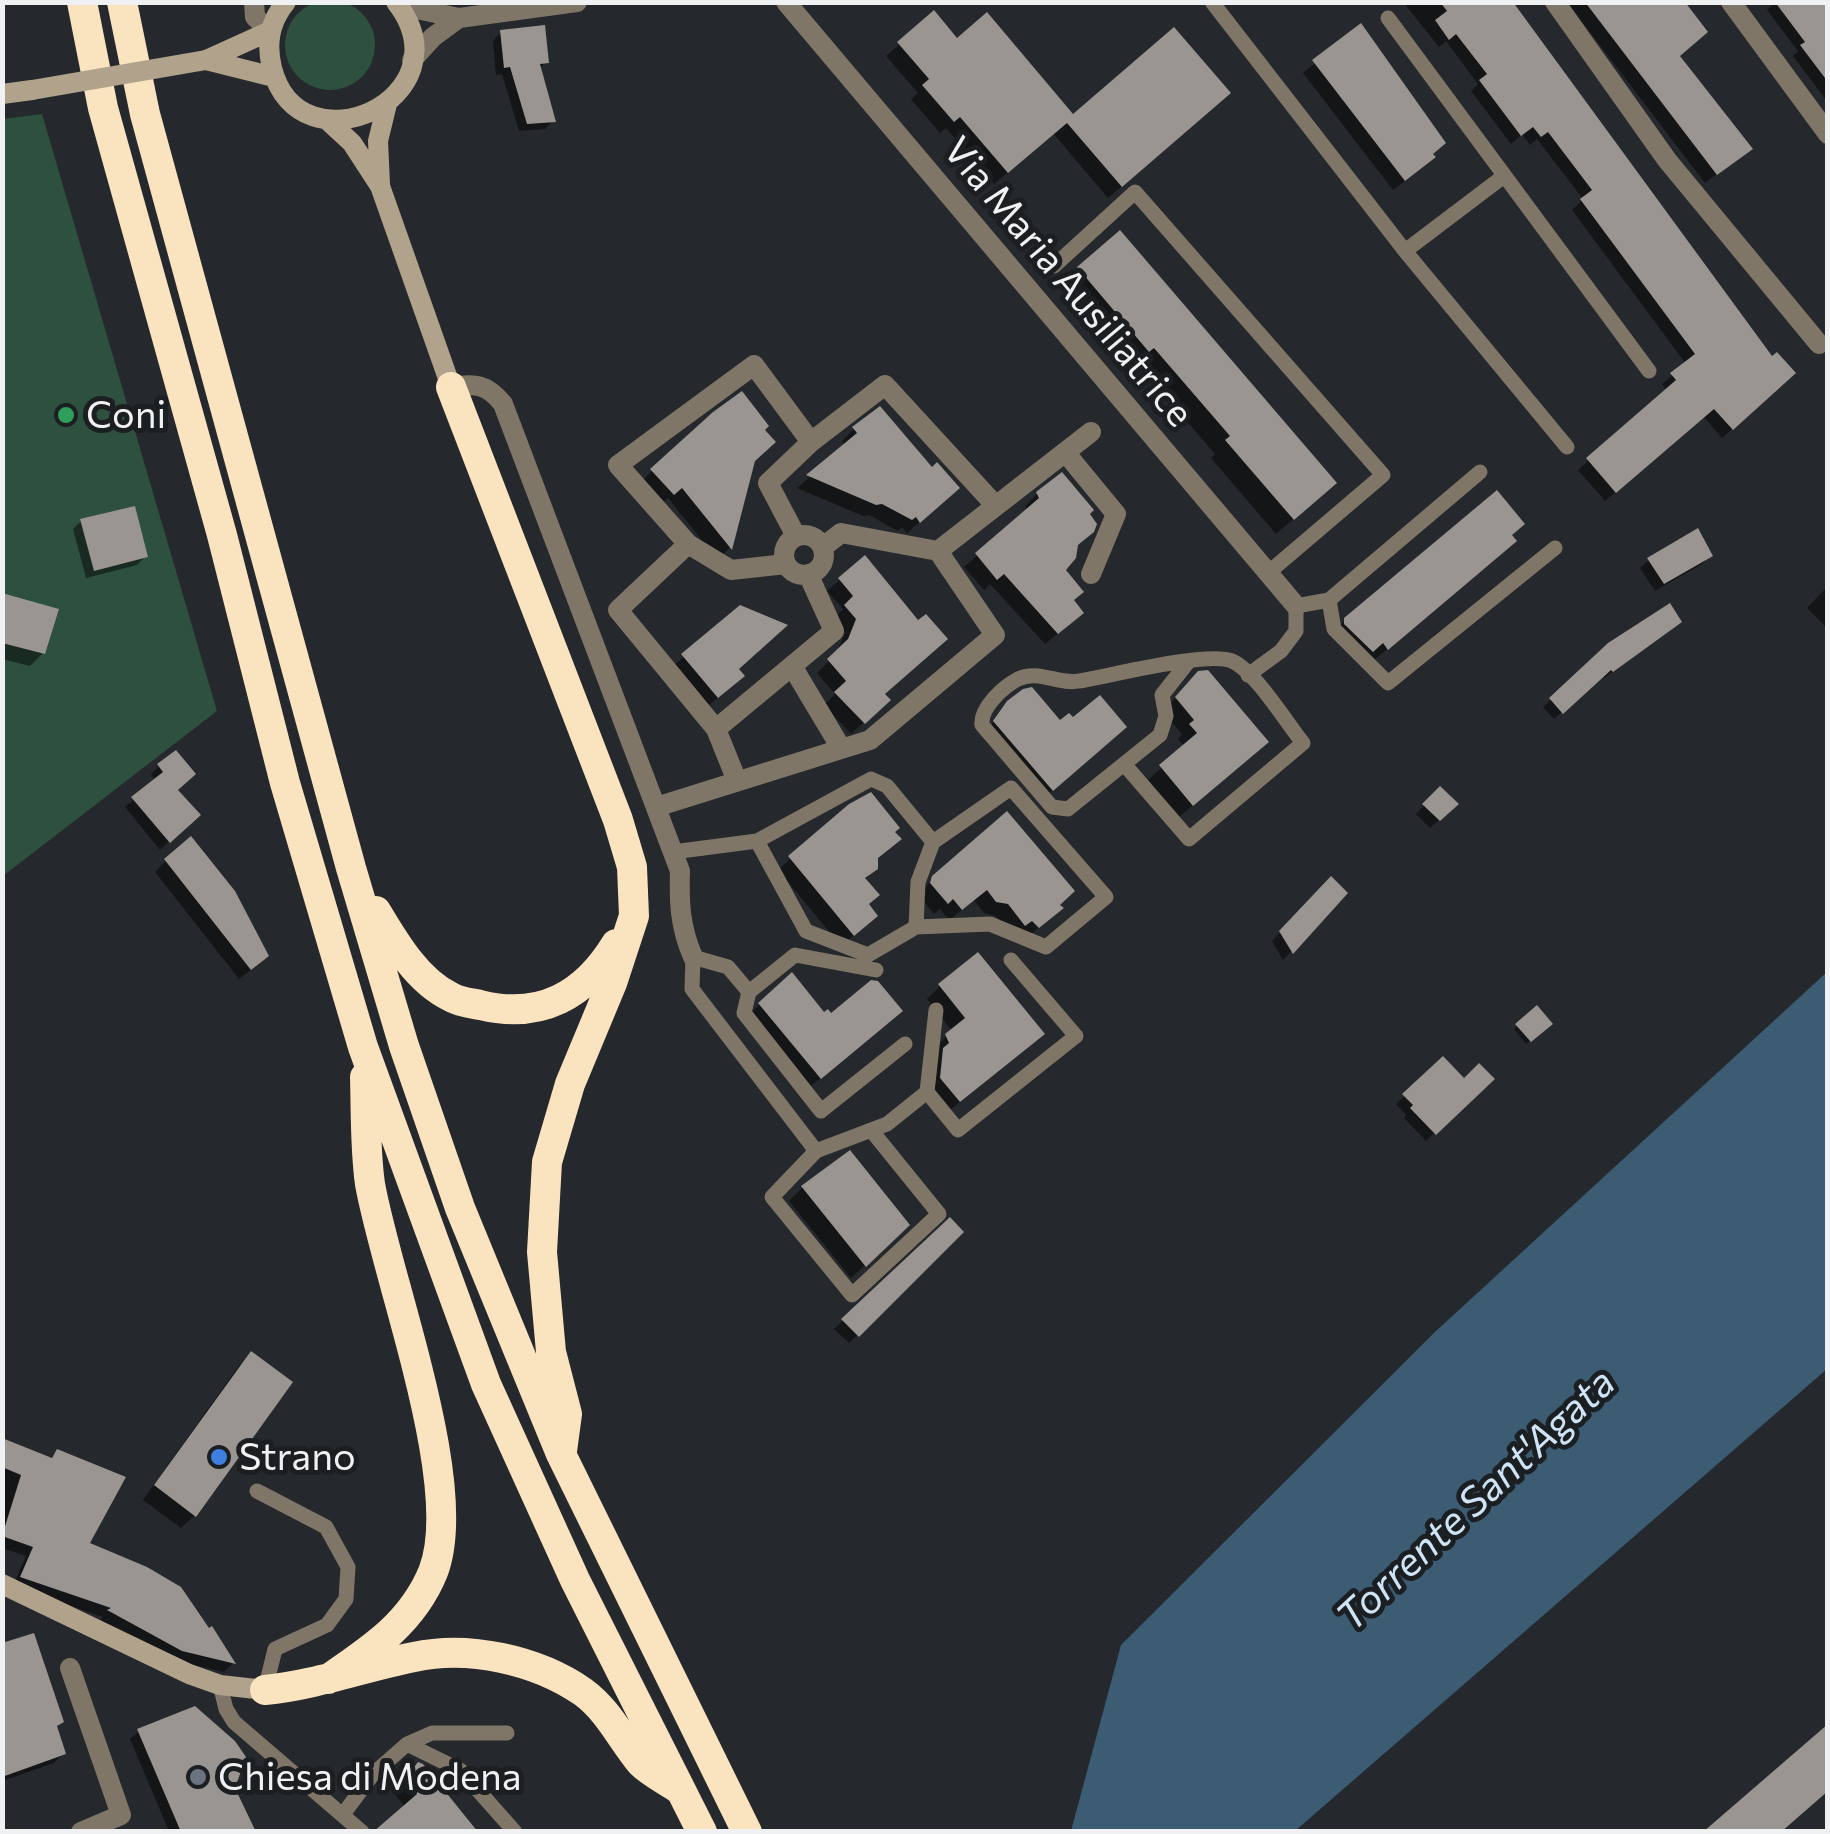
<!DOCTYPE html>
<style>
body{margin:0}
#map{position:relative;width:1830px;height:1834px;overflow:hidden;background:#25282c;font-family:Commissioner,sans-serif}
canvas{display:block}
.frame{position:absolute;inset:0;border:5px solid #eff1f3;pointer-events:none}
</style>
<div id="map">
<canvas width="1830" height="1834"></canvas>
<div class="frame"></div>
</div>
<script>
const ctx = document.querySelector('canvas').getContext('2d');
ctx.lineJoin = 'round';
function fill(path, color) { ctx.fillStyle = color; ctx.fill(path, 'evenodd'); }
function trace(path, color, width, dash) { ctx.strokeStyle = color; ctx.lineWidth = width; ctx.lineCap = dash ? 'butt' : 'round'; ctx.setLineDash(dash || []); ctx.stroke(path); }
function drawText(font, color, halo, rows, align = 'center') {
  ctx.font = font + ' Commissioner,sans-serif'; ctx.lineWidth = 10; ctx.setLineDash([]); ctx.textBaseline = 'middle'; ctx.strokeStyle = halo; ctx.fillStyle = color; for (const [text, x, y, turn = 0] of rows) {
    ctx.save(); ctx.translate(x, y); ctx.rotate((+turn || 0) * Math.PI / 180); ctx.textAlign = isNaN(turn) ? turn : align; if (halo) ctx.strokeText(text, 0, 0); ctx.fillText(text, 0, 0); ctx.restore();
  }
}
const green = new Path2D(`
 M285 45a45 45 0 1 1 90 0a45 45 0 1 1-90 0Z
 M42,114L217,711L3,876V119Z`);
const water = new Path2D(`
 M1827,972V1369L1295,1831H1071L1121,1645L1436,1331Z`);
const shadow = new Path2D(`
 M1403,2H1511L1784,382L1722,438L1703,416L1605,501L1578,470L1667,391L1662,384L1686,364L1572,210L1583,199L1537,139L1530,145L1522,134L1511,144L1471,91L1478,84L1446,41L1439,47Z
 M1567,2H1651L1678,56L1750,148L1705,183Z
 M1775,2H1828L1827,101L1793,56L1798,51L1767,10Z
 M934,14L957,41L1073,118L1215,105L1108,198L1053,133L994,184L946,128L940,133L911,99L918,93L886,56Z
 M1360,26L1422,168L1393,190L1303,73Z
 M501,32L546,62L539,69L553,121L545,129L519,131L502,74L496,75L493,41Z
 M1120,233L1317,499L1276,534L1211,458L1215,454L1136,362L1132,366L1062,285Z
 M854,429L945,500L907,533L902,527L898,531L869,515L863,516L797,488L846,446L842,441Z
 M752,462L729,548L718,560L668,498L660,505L640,483L652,471Z
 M1037,494L1087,514L1063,570L1071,601L1069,624L1045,644L990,584L984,590L964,567L1028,511L1025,506Z
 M81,521L145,557L137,565L86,578L73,529Z
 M1509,536L1500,554L1373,661L1332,634L1345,620Z
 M1710,556L1702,564L1655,591L1640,568L1649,560Z
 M865,559L918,624L875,712L851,734L824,705L835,694L817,673L836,654L845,633L833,619L843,609L827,591Z
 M1828,586V629L1807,608Z
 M2,595L43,653L30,666L2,659Z
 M740,607L736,670L730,688L705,708L671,668Z
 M1679,622L1604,678L1602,675L1554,719L1543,707L1609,645Z
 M1185,687L1252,755L1179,817L1148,780L1185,747L1178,739L1182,734L1163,712Z
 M1009,703L1060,724L1073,721L1111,740L1039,802L982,736Z
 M159,766L197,815L160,850L125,807L156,781L151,774Z
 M1440,789L1456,804L1430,828L1416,814Z
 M850,806L875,860L876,868L864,880L866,905L863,928L841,946L778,870Z
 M166,861L255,967L239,979L155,872Z
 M934,877L1057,905L1048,920L1026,938L1012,936L996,916L984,913L974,900L949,920L940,909L934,914L919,896Z
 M1331,880L1345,893L1283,960L1272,941Z
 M940,986L1028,1047L945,1114L928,1092L933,1049L952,1031L927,999Z
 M760,1004L824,1015L886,1024L806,1090L747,1017Z
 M1537,1009L1549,1024L1526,1044L1514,1029Z
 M1443,1059L1464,1082L1491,1079L1426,1141L1404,1118L1406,1115L1396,1104Z
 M802,1188L894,1238L851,1278L789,1201Z
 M950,1221L961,1232L849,1343L834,1329Z
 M252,1354L195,1515L181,1528L143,1500L238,1367Z
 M2,1446L49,1460L58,1452L87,1544L209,1631L211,1629L233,1663L224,1672L172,1660L100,1620L103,1617L13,1586L26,1556L2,1548Z
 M2,1645L55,1728L63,1754L54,1763L2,1781Z
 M139,1731L232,1788L254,1832H164L168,1829L130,1739Z
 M418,1766L473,1832L405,1807L394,1793Z`);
const building = new Path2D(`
 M1440,2H1513L1772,356L1777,352L1796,373L1733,430L1714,409L1616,493L1586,458L1676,380L1670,373L1695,354L1580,199L1592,190L1548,132L1541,137L1533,127L1521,136L1479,80L1487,74L1456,34L1449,40L1435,20L1447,11Z
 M1585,2H1685L1708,32L1680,56L1753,149L1717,175Z
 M1775,2H1828V82L1800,45L1805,42Z
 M934,10L957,38L987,12L1073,114L1174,27L1231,93L1122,187L1067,123L1008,173L960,117L954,122L922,85L929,79L897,42Z
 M1361,23L1446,143L1433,154L1436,157L1405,181L1312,60Z
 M545,25L549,63L540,64L556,122L527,124L510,67L504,68L500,30Z
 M1120,230L1337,483L1294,520L1225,440L1230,436L1154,348L1149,352L1077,267Z
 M742,391L769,426L765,430L776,442L755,461L732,550L682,488L674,495L650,469L713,412Z
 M880,406L932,467L937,462L960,488L920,523L916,517L912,520L882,504L876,505L806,475L857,433L852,427Z
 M1062,472L1094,510L1090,514L1097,524L1094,532L1078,545L1076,558L1066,570L1084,592L1074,600L1084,613L1058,634L1004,574L997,580L975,553L1039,498L1036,492Z
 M1497,490L1525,524L1512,535L1517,541L1388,650L1383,643L1373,652L1344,624V618Z
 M135,506L148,557L94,571L80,519Z
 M1698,528L1713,556L1664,584L1647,558Z
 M865,555L918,620L926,614L948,639L885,694L891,700L865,724L834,692L846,681L827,659L848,639L856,619L844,605L853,596L838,578Z
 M2,593L59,609L45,654L2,643Z
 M1670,603L1682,622L1613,672L1611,670L1563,714L1549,698L1608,643Z
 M740,605L788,625L739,669L745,676L718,698L681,654Z
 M1208,670L1269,742L1193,806L1159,765L1197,733L1189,724L1194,720L1175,697L1198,671Z
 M1032,687L1060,720L1069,713L1073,717L1100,695L1127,727L1053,791L993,721L1007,701L1023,689Z
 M176,750L196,774L178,790L201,815L170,843L131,797L163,772L157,764Z
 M1440,786L1459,804L1440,821L1422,804Z
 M871,792L900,828L895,832L902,839L878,858V869L865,878L880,895L869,904L878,916L854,936L788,856L849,804Z
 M1007,811L1075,891L1060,905L1064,908L1039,928L1032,921L1025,926L1008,904L996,902L987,890L962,910L953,899L948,904L930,883L932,876Z
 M191,836L235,891L269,956L251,970L164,859Z
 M1331,876L1348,893L1293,954L1279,931Z
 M978,952L1045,1034L960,1102L940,1078L943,1048L949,1043L945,1034L965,1018L938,984Z
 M792,972L824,1012L828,1009L831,1013L871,980L878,981L903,1011L821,1079L758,1003Z
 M1537,1005L1553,1024L1531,1042L1515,1024Z
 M1443,1056L1464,1078L1479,1063L1495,1079L1436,1135L1410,1108L1413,1105L1402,1094Z
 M850,1150L910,1225L866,1267L801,1186Z
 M950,1217L964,1232L859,1337L841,1319Z
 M251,1351L293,1382L196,1517L154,1485Z
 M2,1438L52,1458L57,1449L126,1477L90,1543L147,1567L181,1587L209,1628L212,1626L236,1664L182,1651L107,1610L111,1608L20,1577L33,1547L2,1536L21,1475L2,1467Z
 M34,1633L64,1722L57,1726L66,1754L2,1777V1643Z
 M195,1706L235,1741L246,1757L235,1788L256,1832H181L137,1729Z
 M1828,1724V1791L1781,1832H1703Z
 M418,1762L423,1764L478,1832H373L417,1794L405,1779Z`);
const service = new Path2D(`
 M1212,2L1405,251L1567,447
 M1388,18L1649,371
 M1405,251L1504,176
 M1054,266L1135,192L1383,475L1268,573
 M1329,600L1334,629L1388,683L1555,548
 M1248,675L1281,651L1296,631V606L1329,600L1480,472
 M1124,764L1189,839L1303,743C1286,722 1255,671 1232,661C1207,651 1110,676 1079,681C1059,685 1038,669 1018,679C1003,687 980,708 982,725L1052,807L1068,809L1160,735L1166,716L1162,695L1188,662
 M757,841L806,931L868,955L916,927L990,924L1046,947L1106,897L1011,788L933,842L918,882L916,927
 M673,852L757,841L871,779L887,786L933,842
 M876,970L795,955L749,992L744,1013L821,1111L905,1044
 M749,992L728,967L693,957L692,989L816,1151
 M927,1092L958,1130L1076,1036L1011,960
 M871,1130L939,1214L852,1295L772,1197L816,1151L887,1124L927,1092L936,1010
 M257,1491L326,1527L348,1567L346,1599L327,1625L275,1649L265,1690
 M220,1685L226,1709L234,1722L362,1832
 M407,1744L432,1733H507
 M344,1813L373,1774L407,1744L460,1770L515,1832`);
const minor = new Path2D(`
 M254,2L255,17L270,31
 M786,2L1296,606
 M1555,2L1667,160L1819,344
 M1731,2L1828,134
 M451,387C476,383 487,384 503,404L680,871C679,903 680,927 693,957
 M1065,452L1116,514L1091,574
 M784 555a20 20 0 1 1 40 0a20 20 0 1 1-40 0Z
 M796,536L768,483L811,442L885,385L996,506
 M688,544L618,610L716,729L737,781
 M938,551L1091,432
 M786,564L731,570L688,544L618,465L754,365L811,442
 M792,666L841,748
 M716,729L834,631L808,574
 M656,807L870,740L995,635L938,551L841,533L823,547
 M70,1668L121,1815L81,1832`);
const tertiary = new Path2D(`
 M398,5L459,18L577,2
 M412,60L433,37L459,18`);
const secondary = new Path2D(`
 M286,2C270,21 266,44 272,68C299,175 470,98 396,2
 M206,60L270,31
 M206,60L274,77
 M2,94L32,90
 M326,119L352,143L380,186L451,387
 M380,184L378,141L387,104
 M2,1584L189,1674L220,1685L265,1690`);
const motorway = new Path2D(`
 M82,2L103,108L222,535L285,783L363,1047L486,1384L575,1580L702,1832
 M122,2L145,114L351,868L404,1046L460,1208L561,1454L747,1832
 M451,387L618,820L632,867L634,916L612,983L570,1084L547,1162L542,1252L551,1352L567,1414L562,1451
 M376,911C394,941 417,981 451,997C459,1002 471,1003 480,1005C541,1020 585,995 616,944
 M328,1679C372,1649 412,1623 433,1572C467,1486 387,1280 370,1184C365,1149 366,1112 365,1077
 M265,1690C316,1685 364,1667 414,1657C469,1645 537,1660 583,1692C609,1711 621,1739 641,1763C651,1773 667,1781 679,1789`);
const secondaryBridge = new Path2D(`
 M32,90L206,60`);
const markers = [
 [66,415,10,"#2e9e5b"],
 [219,1457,10,"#3f7fe0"],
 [198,1777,10,"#6b7280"]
];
const streetNames = [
 ["Via Maria Ausiliatrice",1068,282,50]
];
const poiNames = [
 ["Coni",86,415],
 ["Strano",239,1457],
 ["Chiesa di Modena",218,1777]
];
const waterNames = [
 ["Torrente Sant'Agata",1476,1500,-43]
];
fill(green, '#2e503e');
fill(water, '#3b5c73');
fill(shadow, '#0007');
fill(building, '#9b9592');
trace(service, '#7f7667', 15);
trace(minor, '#7f7667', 20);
trace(tertiary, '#7f7667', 20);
trace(secondary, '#b0a28b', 20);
trace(motorway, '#fae3bf', 30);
trace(secondaryBridge, '#b0a28b', 20);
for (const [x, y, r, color] of markers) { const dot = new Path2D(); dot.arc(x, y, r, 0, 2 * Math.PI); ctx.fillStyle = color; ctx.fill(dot); trace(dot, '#1c1f22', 4); }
drawText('38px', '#eff1f3', '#1c1f22', streetNames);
drawText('38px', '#eff1f3', '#1c1f22', poiNames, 'left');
drawText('italic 40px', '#cee4f6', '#1c1f22', waterNames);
</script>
